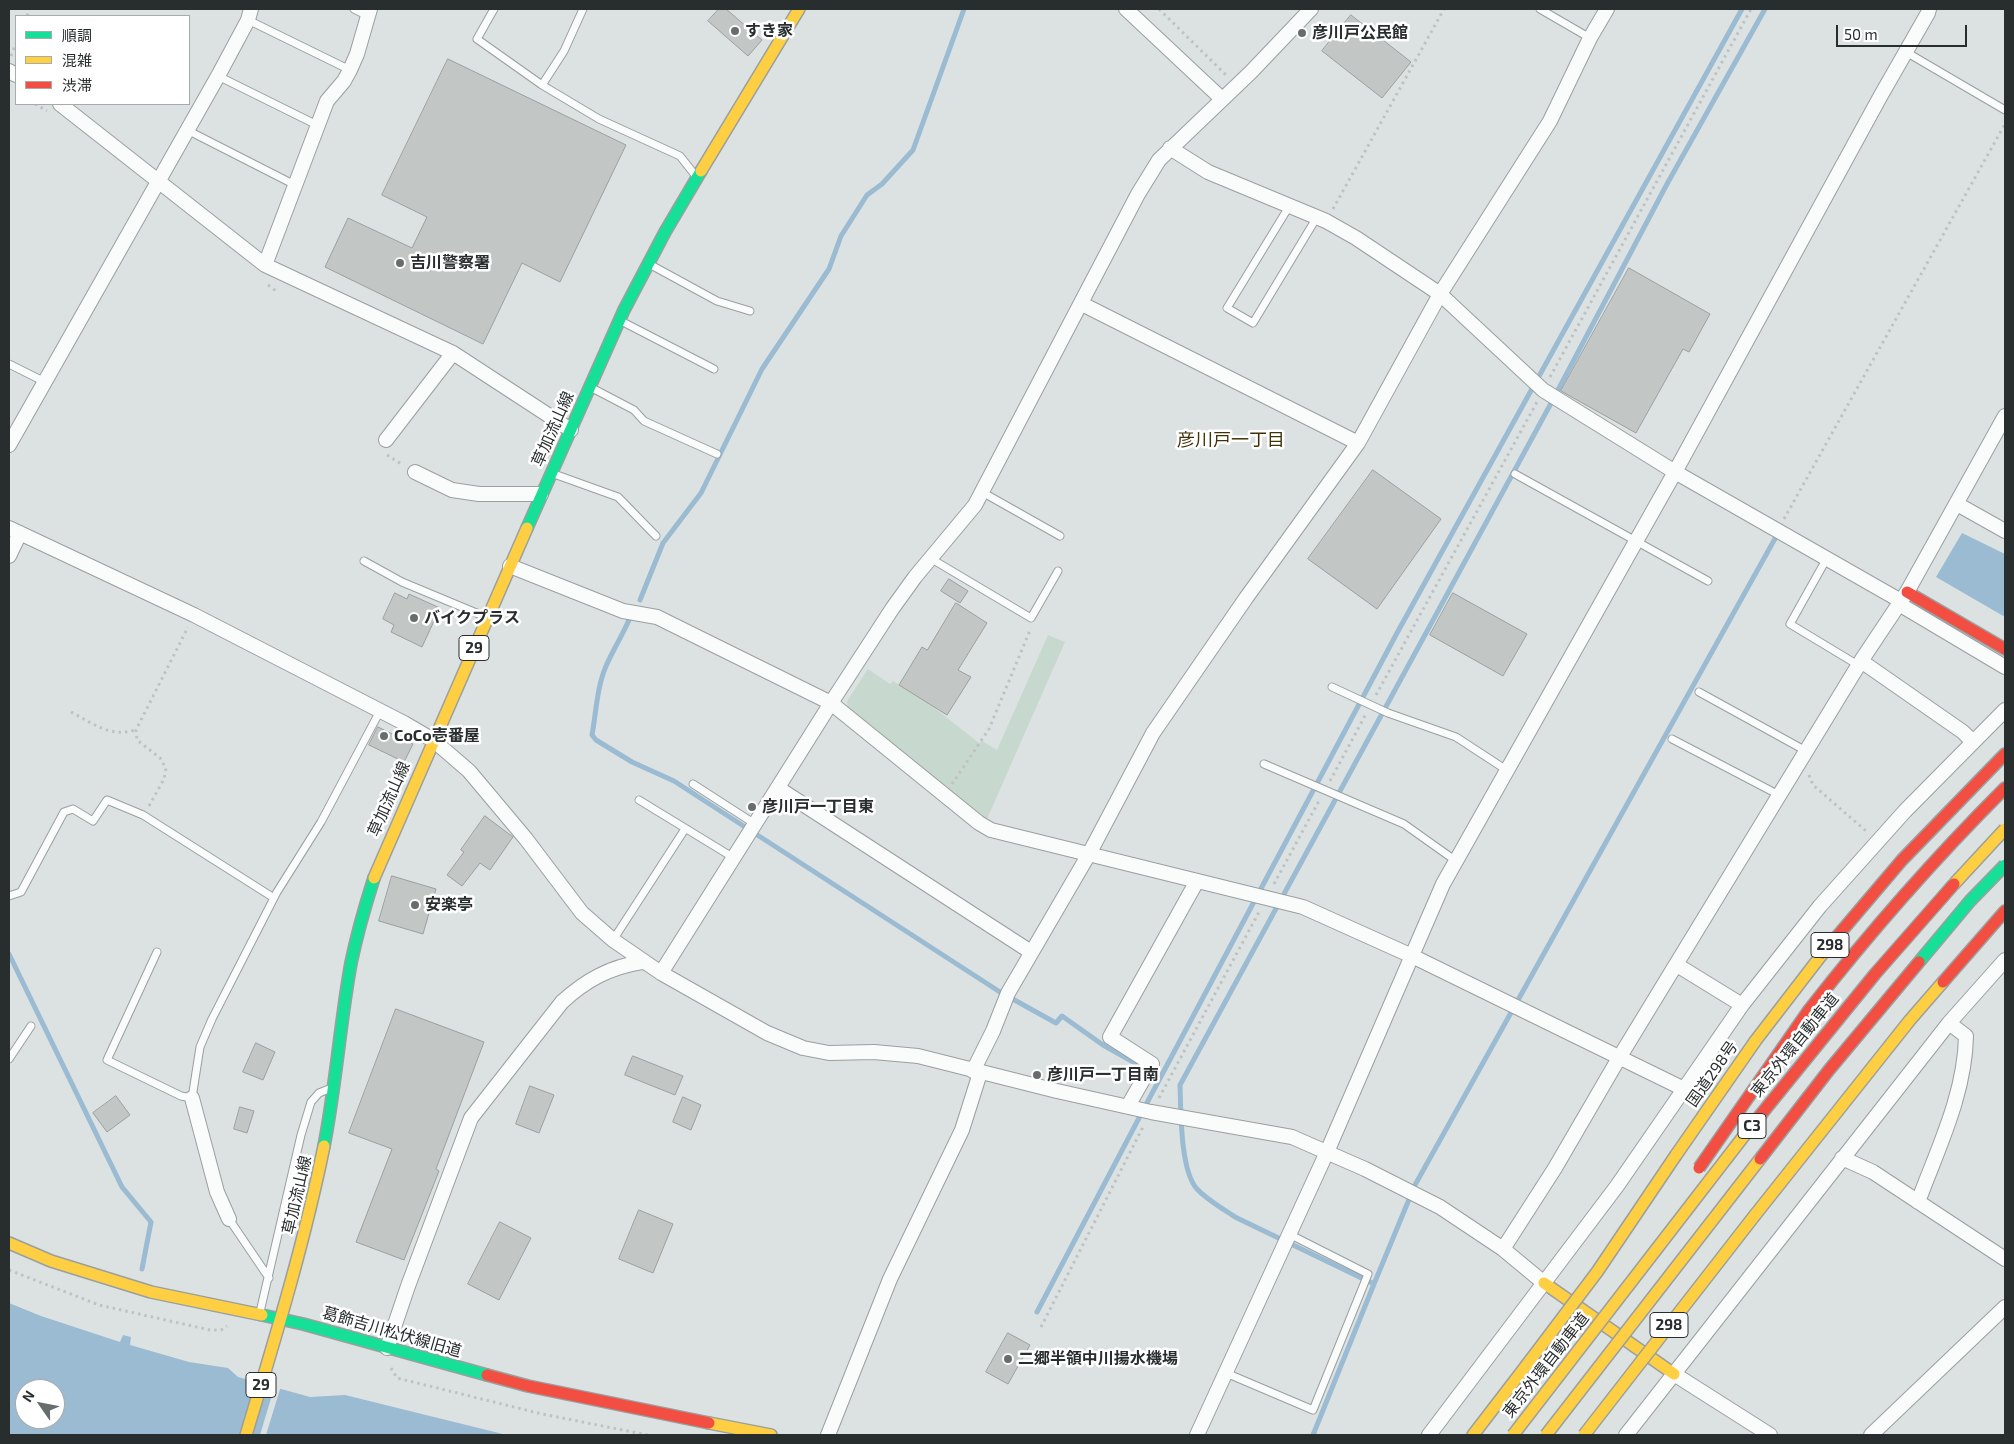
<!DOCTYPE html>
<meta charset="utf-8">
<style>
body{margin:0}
#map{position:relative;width:2014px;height:1444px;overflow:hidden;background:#dce2e2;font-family:"Exo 2","Noto Sans JP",sans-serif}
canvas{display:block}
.frame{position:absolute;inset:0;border:10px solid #282d2e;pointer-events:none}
.legend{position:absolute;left:15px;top:15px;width:175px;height:90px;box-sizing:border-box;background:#fff;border:1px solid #a9abab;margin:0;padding:6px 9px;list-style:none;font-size:15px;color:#282d2e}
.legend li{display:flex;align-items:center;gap:10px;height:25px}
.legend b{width:25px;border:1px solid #a9abab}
.north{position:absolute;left:15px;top:1379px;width:50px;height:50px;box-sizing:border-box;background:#fff;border:1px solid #a9abab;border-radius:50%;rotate:303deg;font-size:14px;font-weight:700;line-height:20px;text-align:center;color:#282d2e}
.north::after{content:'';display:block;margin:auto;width:18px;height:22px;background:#676c6d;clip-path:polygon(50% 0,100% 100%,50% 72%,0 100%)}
.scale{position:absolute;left:1836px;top:25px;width:131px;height:22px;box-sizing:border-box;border:2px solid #282d2e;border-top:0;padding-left:6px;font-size:15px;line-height:18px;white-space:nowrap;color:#282d2e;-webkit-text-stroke:4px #fff;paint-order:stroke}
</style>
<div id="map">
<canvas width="2014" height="1444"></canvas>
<div class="frame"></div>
<ul class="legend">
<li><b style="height:6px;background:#16e098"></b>順調</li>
<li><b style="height:6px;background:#ffcf43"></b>混雑</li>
<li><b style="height:6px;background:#f24e42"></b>渋滞</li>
</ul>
<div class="north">N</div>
<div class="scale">50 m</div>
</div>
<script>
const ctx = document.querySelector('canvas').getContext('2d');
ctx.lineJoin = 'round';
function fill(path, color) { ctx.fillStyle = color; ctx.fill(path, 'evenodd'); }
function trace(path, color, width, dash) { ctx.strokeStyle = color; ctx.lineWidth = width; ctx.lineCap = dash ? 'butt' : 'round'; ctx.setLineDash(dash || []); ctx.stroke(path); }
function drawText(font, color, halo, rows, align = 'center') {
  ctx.font = font + ' "Exo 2","Noto Sans JP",sans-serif'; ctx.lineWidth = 5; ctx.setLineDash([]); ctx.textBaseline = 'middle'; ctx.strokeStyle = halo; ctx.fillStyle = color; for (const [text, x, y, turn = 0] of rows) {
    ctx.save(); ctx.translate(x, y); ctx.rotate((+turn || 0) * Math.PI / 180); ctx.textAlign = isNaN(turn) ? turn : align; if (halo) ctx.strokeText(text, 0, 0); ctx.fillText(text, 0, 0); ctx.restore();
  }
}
const green = new Path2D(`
 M1048,635L1065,642L987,819L848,709L847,701L868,669L890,684L893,681L901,686L903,683L979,743L982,741L997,750Z`);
const water = new Path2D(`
 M1962,533L2005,554V617L1936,577Z
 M9,1303L41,1316L120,1342L123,1335L131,1337L130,1345L189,1362L228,1368L238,1377L310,1397L345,1395L507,1435H9ZM25,1389H55V1419H25Z`);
const pier = new Path2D(`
 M275,1385L281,1386L266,1435H260Z`);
const stream = new Path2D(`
 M640,600L663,543L701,493L762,369L829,269L841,236L867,195L882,184L913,150L964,9
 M629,620C622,636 613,650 606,666C597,687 596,713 592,735L596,740L632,762L674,781L1000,992L1056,1023L1062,1016L1103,1045L1160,1077
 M9,954L122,1187L151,1222L142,1269
 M1374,1284L1415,1185L1777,535
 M1037,1312L1149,1099L1397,633L1742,9
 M1313,1435L1374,1284L1235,1217C1222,1208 1207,1200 1197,1189C1180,1170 1181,1111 1180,1085L1549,407L1667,184L1765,9`);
const building = new Path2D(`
 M719,9H726L762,40L748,56L708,21Z
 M1351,15L1411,62L1382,98L1322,51Z
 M448,59L626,145L560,282L522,263L483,344L325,267L348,218L412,248L427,217L382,195Z
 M1629,268L1710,314L1689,352L1683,349L1636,433L1561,391Z
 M1373,470L1441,519L1377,609L1308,559Z
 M949,579L968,591L960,603L941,591Z
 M395,593L407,599L409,594L440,608L422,647L391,632L394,625L383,619Z
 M1453,593L1527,634L1503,676L1430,635Z
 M956,603L987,623L958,670L971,677L947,715L899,685L922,647L927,650Z
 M378,727L413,744L404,762L369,745Z
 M485,816L513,837L490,870L480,863L462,886L447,875L464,852L461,850Z
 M392,876L436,889L423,934L379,921Z
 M396,1009L484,1042L436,1169L439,1171L404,1260L356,1242L392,1149L349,1133Z
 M256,1043L275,1052L263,1080L243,1072Z
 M633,1056L683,1076L675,1095L625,1075Z
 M530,1086L554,1095L539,1133L516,1124Z
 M116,1096L130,1115L107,1132L93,1113Z
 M683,1097L701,1105L691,1130L673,1122Z
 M240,1107L254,1111L247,1133L234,1129Z
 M639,1210L673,1224L653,1273L619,1259Z
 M500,1222L531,1238L499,1300L468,1284Z
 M1008,1333L1030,1345L1008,1384L986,1372Z`);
const path = new Path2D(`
 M1159,9L1227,76
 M27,16L30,9
 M11,56L16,43
 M35,104L47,111
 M1333,209L1444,9
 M268,285L276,291
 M1550,377L1751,9
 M387,455L403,465
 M1784,519L2005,124
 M1376,695L1537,402
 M71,712C92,723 111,738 135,730
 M1809,775L1813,785L1866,831
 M1330,781L1366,714
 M952,784L989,729L1031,628
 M149,806L164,779L166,768L160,758L137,740L136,730L188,627
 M1274,884L1320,799
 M1159,1098L1259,912
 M9,1270L99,1305L210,1330H221L227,1326
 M1041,1327L1144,1125
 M391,1368L397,1378L542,1414L648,1435`);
const lane = new Path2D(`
 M354,9L368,16
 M494,9L477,39L542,85L599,119L680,156L695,175
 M1540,9L1590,38
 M248,20L350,70
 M1906,52L2005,110
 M218,76L317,125
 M542,85L564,51L583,9
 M187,130L295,185
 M1290,205L1227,308L1253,323L1317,217
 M651,265L717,301L750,311
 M621,321L714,369
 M9,364L45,382
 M592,388L634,410L644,421L717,454
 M554,474L618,497L656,536
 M1515,474L1708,581
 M982,492L1060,536
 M930,558L1031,618L1058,571
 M1827,558L1790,624L1858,665
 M364,561L402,582L486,617
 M1332,687L1388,713L1456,737L1508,771
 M1699,692L1806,751
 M1672,739L1779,795
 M1264,764L1404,824L1456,861
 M693,784L755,824
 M639,800L734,858
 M9,896L21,892L64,812L73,809L93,821L107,800L143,815L274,898
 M613,940L685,829
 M157,952L107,1060L181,1096L192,1098L200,1047L212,1019L277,892L321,822L380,711
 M9,1059L31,1026
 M229,1219L269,1278
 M260,1312L301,1135L311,1102L319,1093L329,1089
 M1226,1373L1313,1410L1368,1274L1289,1234`);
const street = new Path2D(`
 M1126,9L1222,99
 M9,71L16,75
 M60,104L265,265L453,353L571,430
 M1170,148L1208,172L1326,221L1356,238L1440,294L1543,390L1675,472L1901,601
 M265,265L327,101L344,81L350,70L357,54L370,9
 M1082,304L1358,443
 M386,440L453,353
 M9,445L218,76L248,20L251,9
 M415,472L452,490L479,494H541
 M1957,504L2005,531
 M9,528L194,615L404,723L433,740L469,771L526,839L582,913L613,940L661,973L767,1033L803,1048L829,1053L874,1052L918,1056L1057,1091L1151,1112L1292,1137L1365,1169L1440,1207L1503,1249L1544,1283
 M9,556L20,533
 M510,566L623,611L657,617L831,703L979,823L991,830L1303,907L1412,956L1684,1089
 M1899,604L2005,667
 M1861,661L1963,732L1973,742
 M778,788L1031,952
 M1677,965L1742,1005
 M661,973L831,703L892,609L915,577L975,505L1138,194L1159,160L1251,72L1311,9
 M973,1071L993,1031L1008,993L1089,854L1153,733L1246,598L1358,443L1440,294L1550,121L1590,38L1607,9
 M192,1098L217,1192L229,1219
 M1128,1106L1152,1064L1110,1037L1197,881
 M1842,1158L1873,1172L2005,1259
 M1918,1202C1938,1148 1965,1094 1966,1036L1949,1023
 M1503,1249L1555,1168L1619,1058L1861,661L1907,592L2005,416
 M387,1348L408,1286L471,1118L562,1002C586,980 610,967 642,962
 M1674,1374L1770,1435
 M828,1435L890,1279L962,1130L980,1073
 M1197,1435L1327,1152L1443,884L1675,472L1880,97L1928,13L1929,9
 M1429,1435L1617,1186L1742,1005L1820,906L1905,811L2005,710
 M1626,1435L1949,1023L2005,960
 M1871,1435L2005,1307`);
const fast = new Path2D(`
 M527,528L624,310L665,232L701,171
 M324,1146C336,1085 340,1023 351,963C357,934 365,906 374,878
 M262,1315L303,1324L487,1375`);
const slow = new Path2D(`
 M701,171L799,9
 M374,878L527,528
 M1676,1155L1756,1040L1823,953
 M1755,1215L1910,1020L1943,982
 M9,1243L51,1261L151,1292L262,1315
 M1544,1283L1674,1374
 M709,1423L771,1435
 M246,1435C275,1339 304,1244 324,1146
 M1473,1435L1526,1366`);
const jam = new Path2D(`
 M1907,592L2005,649
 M1823,953L1902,860L2005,754
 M1943,982L2005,911
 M1809,1010C1870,932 1935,858 2005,788
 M487,1375L528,1386L709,1423`);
const fastBridge = new Path2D(`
 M1919,962L1970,901L2005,865`);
const slowBridge = new Path2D(`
 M1954,884L2005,829
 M1526,1366L1597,1272L1676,1155
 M1513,1435L1750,1128
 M1546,1435L1760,1159
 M1584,1435L1755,1215`);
const jamBridge = new Path2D(`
 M1750,1128L1875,974L1954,884
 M1760,1159L1829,1070L1919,962
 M1699,1168L1809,1010`);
const markers = [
 [735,31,5,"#676c6d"],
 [1302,33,5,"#676c6d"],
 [400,263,5,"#676c6d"],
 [414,618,5,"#676c6d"],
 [384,736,5,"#676c6d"],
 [752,807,5,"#676c6d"],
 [415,905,5,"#676c6d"],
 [1037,1075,5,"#676c6d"],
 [1008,1359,5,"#676c6d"]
];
const shields = [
 [474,648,30],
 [1830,945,38],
 [1752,1126,28],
 [1669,1325,38],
 [261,1385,30]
];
const shieldNames = [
 ["29",474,648],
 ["298",1830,945],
 ["C3",1752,1126],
 ["298",1669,1325],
 ["29",261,1385]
];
const poiNames = [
 ["すき家",745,31],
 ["彦川戸公民館",1312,33],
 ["吉川警察署",410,263],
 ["バイクプラス",424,618],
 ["CoCo壱番屋",394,736],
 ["彦川戸一丁目東",762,807],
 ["安楽亭",425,905],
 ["彦川戸一丁目南",1047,1075],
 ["二郷半領中川揚水機場",1018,1359]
];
const streetNames = [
 ["草加流山線",553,429,-66],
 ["草加流山線",389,799,-66],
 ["東京外環自動車道",1795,1045,-51],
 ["国道298号",1712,1074,-55],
 ["草加流山線",297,1195,-77],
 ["葛飾吉川松伏線旧道",392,1332,16],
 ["東京外環自動車道",1546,1365,-52]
];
const neighbourhoodNames = [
 ["彦川戸一丁目",1231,440]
];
fill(green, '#c7d9ce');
fill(water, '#9abbd2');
fill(pier, '#dce2e2');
trace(stream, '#9abbd2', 5);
fill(building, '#c2c7c6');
trace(building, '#9b9f9e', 1);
trace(lane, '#9a9f9f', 9);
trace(street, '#9a9f9f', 16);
trace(fast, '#9a9f9f', 14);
trace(slow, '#9a9f9f', 14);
trace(jam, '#9a9f9f', 14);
trace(path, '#bfc2c2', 3, [2.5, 4]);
trace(lane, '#fafbfb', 7);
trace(street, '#fafbfb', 14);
trace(fast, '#16e098', 11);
trace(slow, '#ffcf43', 11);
trace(jam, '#f24e42', 11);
trace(fastBridge, '#9a9f9f', 14, []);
trace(slowBridge, '#9a9f9f', 14, []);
trace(jamBridge, '#9a9f9f', 14, []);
trace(fastBridge, '#16e098', 11);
trace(slowBridge, '#ffcf43', 11);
trace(jamBridge, '#f24e42', 11);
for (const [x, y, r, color] of markers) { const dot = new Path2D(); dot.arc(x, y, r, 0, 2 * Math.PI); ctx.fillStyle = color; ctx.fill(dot); trace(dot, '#fff', 2); }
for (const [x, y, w] of shields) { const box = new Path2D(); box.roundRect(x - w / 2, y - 12.5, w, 25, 4); ctx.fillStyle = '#fff'; ctx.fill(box); trace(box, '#282d2e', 1); }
drawText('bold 15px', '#282d2e', null, shieldNames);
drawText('bold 16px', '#282d2e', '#fff', poiNames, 'left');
drawText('16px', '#282d2e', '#fff', streetNames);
drawText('18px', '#3f3207', '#fff', neighbourhoodNames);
</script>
